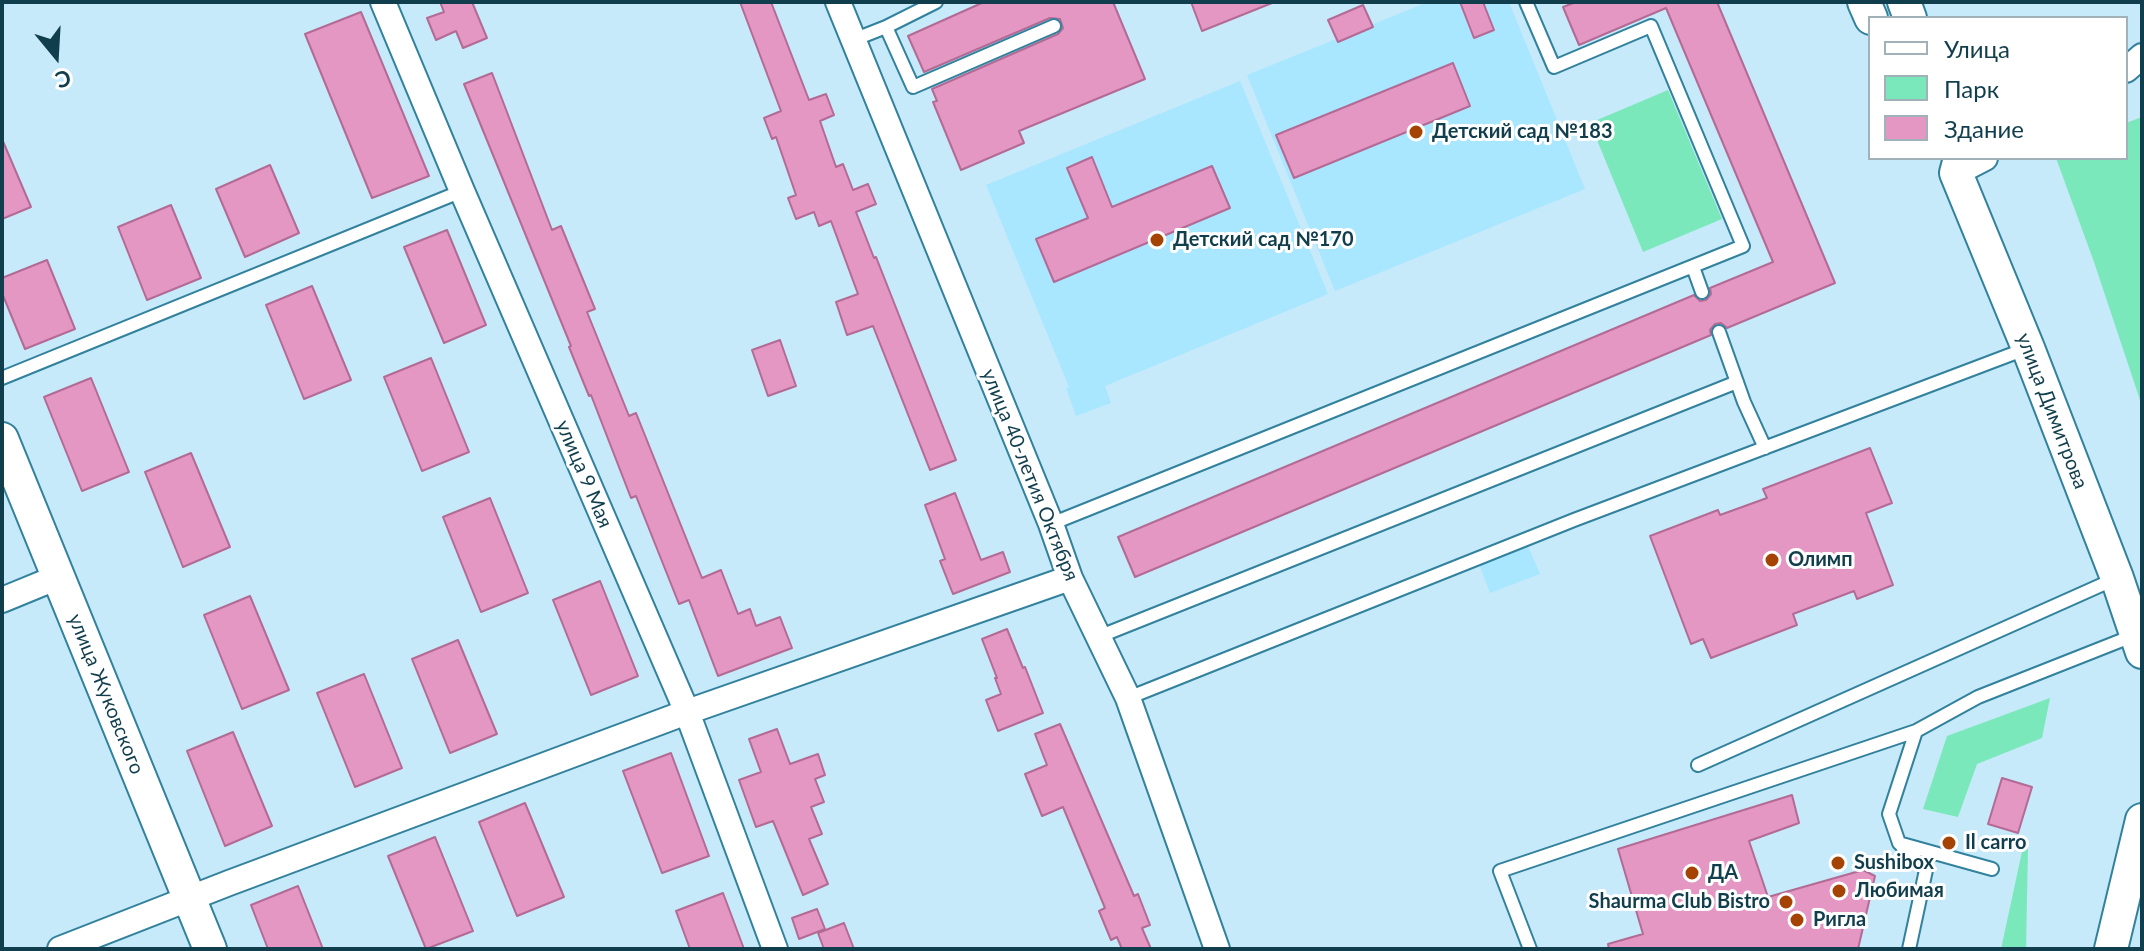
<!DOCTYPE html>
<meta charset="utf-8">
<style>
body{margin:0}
#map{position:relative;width:2144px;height:951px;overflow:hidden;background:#c6eaf9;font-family:Lato,sans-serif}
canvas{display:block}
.frame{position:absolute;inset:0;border:4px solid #113e4d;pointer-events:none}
.legend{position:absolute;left:1868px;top:16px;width:260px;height:144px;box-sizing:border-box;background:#fff;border:2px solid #a0b2b8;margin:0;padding:10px 14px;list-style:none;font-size:24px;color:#113e4d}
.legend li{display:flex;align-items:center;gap:16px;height:40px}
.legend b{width:40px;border:2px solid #a0b2b8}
.north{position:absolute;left:16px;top:16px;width:80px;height:80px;-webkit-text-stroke:6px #fff;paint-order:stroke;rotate:162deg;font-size:22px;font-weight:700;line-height:32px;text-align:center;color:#113e4d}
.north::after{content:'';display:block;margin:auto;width:28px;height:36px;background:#113e4d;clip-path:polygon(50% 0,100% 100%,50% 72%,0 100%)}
</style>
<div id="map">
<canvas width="2144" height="951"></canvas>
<div class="frame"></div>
<ul class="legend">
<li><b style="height:10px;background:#fff"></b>Улица</li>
<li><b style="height:22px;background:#7be8bb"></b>Парк</li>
<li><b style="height:22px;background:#e497c3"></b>Здание</li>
</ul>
<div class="north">С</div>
</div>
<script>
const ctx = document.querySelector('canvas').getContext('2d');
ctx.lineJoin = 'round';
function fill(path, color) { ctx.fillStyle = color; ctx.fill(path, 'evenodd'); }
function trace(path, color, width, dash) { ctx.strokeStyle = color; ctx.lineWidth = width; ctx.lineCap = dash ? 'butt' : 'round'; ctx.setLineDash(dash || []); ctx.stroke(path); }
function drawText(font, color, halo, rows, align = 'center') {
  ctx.font = font + ' Lato,sans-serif'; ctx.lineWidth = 6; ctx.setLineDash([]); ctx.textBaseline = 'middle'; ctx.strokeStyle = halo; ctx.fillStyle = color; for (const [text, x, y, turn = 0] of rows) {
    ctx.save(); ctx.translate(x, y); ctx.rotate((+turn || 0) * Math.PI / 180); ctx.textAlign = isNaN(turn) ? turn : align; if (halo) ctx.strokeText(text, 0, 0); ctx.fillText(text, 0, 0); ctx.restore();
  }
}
const built = new Path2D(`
 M1428,2H1509L1585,189L1335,291L1247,75Z
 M1240,81L1328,294L1105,386L1111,403L1076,416L1066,388L1069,387L986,185Z
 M1528,546L1540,574L1490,593L1479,564Z`);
const green = new Path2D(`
 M1668,90L1722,219L1643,252L1590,123Z
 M2142,117V406L2094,262L2056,158H2126V123Z
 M2050,698L2042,738L1977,764L1958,817L1923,809L1947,736Z
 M2023,847L2028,849L2026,949H2001Z`);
const building = new Path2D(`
 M440,2H472L487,38L463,48L456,31L436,40L427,18L444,12Z
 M740,2H771L809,100L826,94L834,115L820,121L836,167L843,164L853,190L868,184L876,204L856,212L874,258L876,257L956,460L930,470L873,326L847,335L836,302L858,294L831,221L819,226L814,212L796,219L788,198L796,195L776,137L772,139L764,118L781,111Z
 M984,2H1113L1145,79L1019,131L1024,143L961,170L933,102L937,101L932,89L1058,34L1063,28L1060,19L1050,18L924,72L908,36Z
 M1191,2H1271L1272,3L1202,31Z
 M1460,2H1483L1494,30L1474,38Z
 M1576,2H1717L1835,283L1727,328L1721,323L1715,324L1710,330L1711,335L1135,577L1118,537L1694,295L1700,301L1706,300L1711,294L1710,288L1773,262L1666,8L1579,45L1563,7Z
 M1363,5L1373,27L1338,42L1328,20Z
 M361,12L429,176L372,198L305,34Z
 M1453,63L1470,106L1294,178L1276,135Z
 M492,73L552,230L561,226L595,309L587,312L629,416L636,413L702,578L721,570L738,614L750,609L756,626L780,617L792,648L718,676L689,600L679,604L636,496L631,498L591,395L589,396L569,347L571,346L464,84Z
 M2,139L31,207L2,219Z
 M1092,157L1112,207L1212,166L1230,208L1054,282L1036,239L1088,218L1067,168Z
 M270,165L299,233L245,257L216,189Z
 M171,205L201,278L147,300L118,227Z
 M447,230L486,325L444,343L404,247Z
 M47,260L75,329L25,349L2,293V278Z
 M312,286L351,380L304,399L266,305Z
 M780,340L796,386L768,396L752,350Z
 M431,358L469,452L422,471L384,377Z
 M91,378L129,472L82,491L44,397Z
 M1870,448L1892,503L1866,513L1893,585L1857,599L1854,591L1793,614L1797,625L1711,658L1703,639L1691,644L1650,536L1718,510L1720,515L1767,498L1763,489Z
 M191,453L230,547L183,567L145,472Z
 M955,493L981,560L1003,552L1010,572L953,594L940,561L945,559L925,505Z
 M490,498L528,593L481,612L443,517Z
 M600,581L638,676L591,695L553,600Z
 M250,596L289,690L242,709L204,615Z
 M1007,629L1023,668L1025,667L1043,713L998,731L986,700L1001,694L995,678H997L982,639Z
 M458,640L497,734L450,753L412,659Z
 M364,674L402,768L355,787L317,693Z
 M1060,724L1134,896L1138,894L1150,925L1142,928L1151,949H1122L1117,937L1111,940L1099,911L1105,908L1063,807L1042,816L1025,774L1047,765L1035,734Z
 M777,729L790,764L818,754L825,775L815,779L824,802L811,807L822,834L809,839L828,884L803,895L773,821L756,827L739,780L761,772L749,739Z
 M233,732L272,826L225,846L187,751Z
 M671,753L709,856L662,873L623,771Z
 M2002,778L2032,787L2018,833L1988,824Z
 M1792,795L1799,823L1749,841L1768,897L1863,870L1875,876L1858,949H1609L1608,944L1643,934L1618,849Z
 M525,803L564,897L517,916L479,822Z
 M435,837L473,931L426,949L388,856Z
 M298,886L323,949H268L251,905Z
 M723,893L744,949H690L676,911Z
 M817,909L825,929L799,939L792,918Z
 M844,923L854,949H824L818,933Z`);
const lane = new Path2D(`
 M886,27L913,87L1054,26
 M853,40L886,27L936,2
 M1693,267L1702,292
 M1719,332L1744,402L1765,448
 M2,378L462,191
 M1051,524L1743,246L1651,26L1554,67L1526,2
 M1098,637L1737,382
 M1128,698L1574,520L2028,348
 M1698,765L2117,578
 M1902,844L1992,869
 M1530,949L1500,871L1916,731
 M1909,949L1926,870L1899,843L1889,814L1916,731L1978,697L2135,635`);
const street = new Path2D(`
 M383,2L462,191L687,712L775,949
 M838,2L1051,524L1070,578L1128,698L1217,949
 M2126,70L2142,56
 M1956,173L1985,158
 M2,600L58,577
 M60,949L229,883L687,712L1070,578`);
const secondary = new Path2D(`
 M1864,2L1871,18
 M1904,2L1910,18
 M1960,158L1956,173L2028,348L2117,578L2142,652
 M2,439L210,949
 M2111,949L2142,820`);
const markers = [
 [1416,132,8,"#a54305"],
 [1157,240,8,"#a54305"],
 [1772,560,8,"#a54305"],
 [1949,843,8,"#a54305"],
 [1838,863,8,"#a54305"],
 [1692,873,8,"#a54305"],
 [1839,891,8,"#a54305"],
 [1786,902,8,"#a54305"],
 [1797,920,8,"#a54305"]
];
const poiNames = [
 ["Детский сад №183",1432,132],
 ["Детский сад №170",1173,240],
 ["Олимп",1788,560],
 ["Il carro",1965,843],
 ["Sushibox",1854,863],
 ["ДА",1708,873],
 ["Любимая",1855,891],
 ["Shaurma Club Bistro",1770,902,"right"],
 ["Ригла",1813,920]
];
const streetNames = [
 ["улица Димитрова",2052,411,69],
 ["улица 9 Мая",584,474,67],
 ["улица 40-летия Октября",1030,475,68],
 ["улица Жуковского",106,694,68]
];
fill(built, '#a9e6ff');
fill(green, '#7be8bb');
fill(building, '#e497c3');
trace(building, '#b36a95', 2);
trace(lane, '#32819d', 16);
trace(street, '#32819d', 28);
trace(secondary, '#32819d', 36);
trace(lane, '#fff', 12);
trace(street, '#fff', 24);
trace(secondary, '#fff', 32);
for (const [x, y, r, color] of markers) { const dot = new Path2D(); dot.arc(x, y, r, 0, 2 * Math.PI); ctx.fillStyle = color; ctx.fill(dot); trace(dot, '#fff', 3); }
drawText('bold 20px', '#113e4d', '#fff', poiNames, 'left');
drawText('20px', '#113e4d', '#fff', streetNames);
</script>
